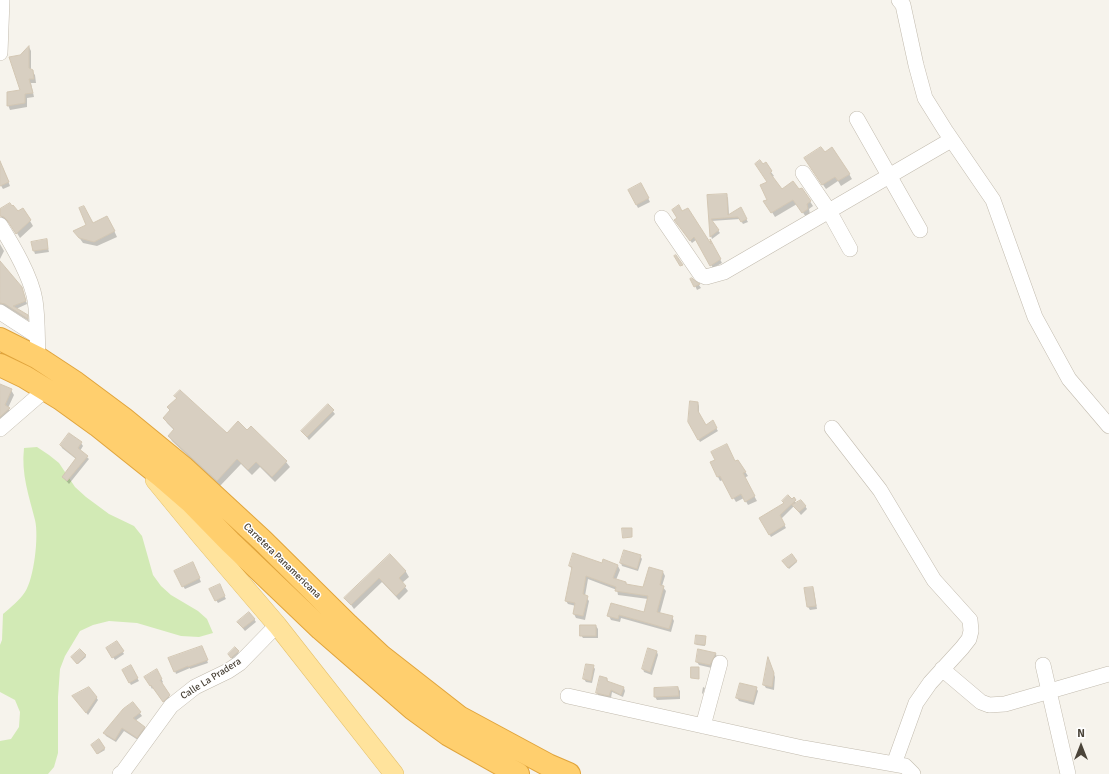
<!DOCTYPE html>
<style>
body{margin:0}
#map{position:relative;width:1109px;height:774px;overflow:hidden;background:#f6f3ec;font-family:Signika,sans-serif}
canvas{display:block}
.north{position:absolute;left:1061px;top:726px;width:40px;height:40px;-webkit-text-stroke:3px #fff;paint-order:stroke;rotate:0deg;font-size:11px;font-weight:700;line-height:16px;text-align:center;color:#4b4439}
.north::after{content:'';display:block;margin:auto;width:14px;height:18px;background:#4b4439;clip-path:polygon(50% 0,100% 100%,50% 72%,0 100%)}
</style>
<div id="map">
<canvas width="1109" height="774"></canvas>
<div class="north">N</div>
</div>
<script>
const ctx = document.querySelector('canvas').getContext('2d');
ctx.lineJoin = 'round';
function fill(path, color) { ctx.fillStyle = color; ctx.fill(path, 'evenodd'); }
function trace(path, color, width, dash) { ctx.strokeStyle = color; ctx.lineWidth = width; ctx.lineCap = dash ? 'butt' : 'round'; ctx.setLineDash(dash || []); ctx.stroke(path); }
function drawText(font, color, halo, rows, align = 'center') {
  ctx.font = font + ' Signika,sans-serif'; ctx.lineWidth = 3; ctx.setLineDash([]); ctx.textBaseline = 'middle'; ctx.strokeStyle = halo; ctx.fillStyle = color; for (const [text, x, y, turn = 0] of rows) {
    ctx.save(); ctx.translate(x, y); ctx.rotate((+turn || 0) * Math.PI / 180); ctx.textAlign = isNaN(turn) ? turn : align; if (halo) ctx.strokeText(text, 0, 0); ctx.fillText(text, 0, 0); ctx.restore();
  }
}
const green = new Path2D(`
 M37,447L49,455L59,463L75,487L86,497L109,514L134,526L142,536L153,575L161,586L171,595L198,611L207,619L213,633L199,637L181,636L137,623L109,621L93,625L80,631L65,656L60,669L58,697V753L54,767L48,774H0V741L11,739L19,727L20,712L15,700L0,692V645L2,640L3,614C11,607 19,601 25,592C34,579 39,536 35,520C29,496 21,474 24,448Z`);
const shadow = new Path2D(`
 M29,47L31,51V70L35,75L36,83H31L34,97L27,98V107L10,110L8,105L22,91L21,56Z
 M824,153L849,174L852,179L841,186L838,181L826,189L808,163Z
 M0,165L3,168L10,186L3,189L0,184Z
 M759,169L771,172L774,176L772,177L782,190L799,191L802,189L813,206L809,209L810,214L806,217L797,204L775,217L765,201L769,200L768,182Z
 M641,184L650,202L638,208L629,190Z
 M726,195L728,198L729,215L740,209L748,222L743,224L740,219L711,221L720,233L712,239L711,236L709,196Z
 M23,209L33,226L20,238L12,225L8,222L4,221L0,215V210L18,213Z
 M110,222L117,237L97,246L83,243L78,236L93,224Z
 M677,223L712,247V244L722,263L713,268L696,240L692,243Z
 M46,240L49,252L35,254L34,251Z
 M0,244L4,251L0,259Z
 M0,263L22,289L27,304L16,309L27,315L29,321L8,308L2,306L0,307Z
 M692,279L699,285L701,288L697,290Z
 M0,386L11,390L14,395L8,408L12,413L0,424Z
 M176,396L227,435L247,431L251,428L286,462L290,467L275,482L260,467L252,475L241,464L220,486L172,441L169,436L174,430L167,423L164,418L171,411L177,398Z
 M698,403L699,406V415L705,426L712,422L718,431L700,442L689,422Z
 M328,405L335,414L309,440L302,431Z
 M69,434L81,443L83,446L80,451L89,459L69,484L63,477L76,459L62,448L61,445Z
 M738,461L748,476L744,478L757,501L748,505L744,498L736,502L723,480L720,481L718,477Z
 M793,499L797,504L805,506L807,509L801,515L794,506L781,519L786,528L771,537L760,518Z
 M792,555L797,562L789,569L784,562Z
 M390,556L406,572L409,577L402,583L408,591L399,600L382,582L354,609L346,598Z
 M640,556L642,559L638,571L622,566L621,563Z
 M604,560L618,566L620,570L616,580L626,583L628,586L644,589L663,572L665,576L662,586L666,591L660,613L672,617L674,621L671,632L621,618L620,622L611,620L609,616L612,604L644,613L648,599L618,595L617,590L588,579L585,596L589,601L585,620L576,618L574,614L576,606L568,604L566,601L572,570L570,566L602,564Z
 M194,566L201,582L185,589L183,586Z
 M219,586L226,599L218,603L216,600Z
 M812,588L814,591L817,609L810,610L808,607Z
 M254,619L256,622L245,631L240,625Z
 M596,626L598,629V638H583L581,635Z
 M706,638L705,646L697,645L696,644Z
 M117,642L124,654L115,660L107,648Z
 M235,648L239,653L232,659L230,654Z
 M203,650L208,663L190,669V668L176,674L175,671Z
 M699,650L716,654L717,657L712,668L699,665L697,662Z
 M657,652L658,655L652,675L644,672L643,669Z
 M85,655L86,657L78,664L73,659Z
 M769,661L775,677L774,690L766,688L764,685Z
 M130,666L139,681L131,685L123,670Z
 M593,666L595,669L592,683L586,682L584,679Z
 M157,671L163,682L161,684L171,699L165,704L153,688L152,689L146,677Z
 M607,678L608,682L624,688L625,691L623,697L612,692L611,698L599,696L597,693Z
 M703,687L705,688L703,694L702,693Z
 M678,688L680,691V699L657,700L655,697V689Z
 M756,688L758,691L754,705L739,701L737,698Z
 M96,697L98,700L88,715L75,699Z
 M133,703L142,716L135,721L144,727L146,730L138,740L124,731L116,742L106,736L104,733Z
 M99,741L105,750L98,754L92,745Z`);
const building = new Path2D(`
 M29,46V68L33,70L34,79H29L33,93L25,94V103L7,106V92L20,90L9,57L20,55Z
 M821,147L825,152L832,147L850,174L838,181L835,177L822,185L804,158Z
 M760,160L763,164L766,162L772,171L770,173L782,189L793,181L799,189L802,188L811,201L807,204L808,209L802,213L793,200L771,213L763,201L767,200L760,185L767,182L755,164Z
 M0,161L9,182L0,186Z
 M641,183L649,198L636,205L628,190Z
 M727,194L728,215L741,207L747,219L741,222L738,217L711,219L719,230L710,237L707,195Z
 M10,203L12,206L13,205L18,211L23,208L31,220L16,234L7,220L4,217L0,216V209Z
 M679,205L682,211L688,208L711,244L710,239L721,259L710,266L694,237L690,241L681,229L674,220L677,218L672,210Z
 M84,206L93,223L107,216L115,231L94,242L79,238L73,231L86,225L79,208Z
 M47,239L48,249L33,251L31,242Z
 M676,255L683,265L680,266L674,256Z
 M0,261L22,287L26,301L13,306L28,315V319L5,304L0,303Z
 M692,278L694,280L700,284L694,287L690,279Z
 M0,384L12,389L5,405L10,408L0,417Z
 M180,390L227,433L238,421L247,430L251,426L287,461L272,477L256,462L248,470L237,459L217,481L168,436L174,429L163,418L170,410L167,407L177,398L174,396Z
 M690,401L698,402V411L706,425L713,420L717,428L698,440L688,422Z
 M328,404L334,410L307,437L301,431Z
 M69,433L82,442L78,448L88,456L67,481L62,477L76,458L60,445Z
 M727,444L735,461L738,460L746,472L743,473L755,496L745,502L741,494L732,499L720,476L717,477L710,462L715,460L711,452Z
 M788,495L792,499L794,497L796,500L780,515L785,525L769,535L759,518L784,503L782,501Z
 M801,500L806,506L799,512L792,505Z
 M622,528H632V537L623,538Z
 M624,550L641,555L637,569L620,563Z
 M573,553L602,563L603,559L618,565L613,578L626,582V584L643,587L649,567L663,571L660,585L664,586L657,612L673,616L669,629L619,615L618,619L607,616L611,603L644,612L648,596L615,591L616,587L586,576L583,594L588,596L583,616L573,614L575,603L565,601L572,567L569,566Z
 M390,554L406,571L399,578L406,586L396,596L379,578L351,605L344,598Z
 M792,554L797,561L788,568L782,561Z
 M193,562L200,578L182,587L174,571Z
 M220,584L225,596L215,601L209,589Z
 M813,587L816,606L807,607L804,588Z
 M249,612L255,619L243,628L237,622Z
 M580,625H596V636H580Z
 M696,635L706,636L705,645L695,644Z
 M117,641L124,651L112,658L106,648Z
 M202,646L208,660L188,667V666L174,672L168,658Z
 M235,647L239,651L231,658L228,654Z
 M648,648L657,651L650,672L642,669Z
 M80,649L86,655L77,664L71,657Z
 M698,649L716,653L710,665L696,662Z
 M768,657L774,673L772,687L763,685Z
 M586,664L594,665L591,681L583,679Z
 M131,665L138,678L129,683L122,670Z
 M691,667H699V679L691,678Z
 M157,669L162,679L160,680L170,695L163,702L151,685L150,686L144,677Z
 M600,676L607,678V681L624,687L621,695L611,690L609,696L596,693Z
 M740,683L757,687L753,702L736,698Z
 M89,687L97,697L86,713L72,696Z
 M678,687L679,696L654,697V688Z
 M133,702L141,712L133,718L145,727L137,738L122,728L115,740L103,733L123,709Z
 M99,739L105,748L97,754L91,745Z`);
const minor = new Path2D(`
 M899,0L903,5L916,65L925,98L945,130L993,200L1035,317L1069,379L1109,426
 M0,53L2,0
 M857,119L920,230
 M803,173L829,211L850,249
 M662,218L701,275L706,277L724,272L951,140
 M0,225C13,246 31,276 35,300C38,319 37,339 38,358
 M0,312L37,336
 M832,428L880,490L934,580L970,620L971,631L969,639L962,648L930,683L916,703L894,764
 M0,429L45,390
 M1043,665L1068,774
 M942,669L981,702L989,705L1005,704L1109,674
 M568,696L803,748L905,766L913,774
 M703,726L720,663
 M120,774L123,772L171,706L195,687L228,671L240,663L277,625`);
const major = new Path2D(`
 M155,480L201,536L277,625L394,774`);
const highway = new Path2D(`
 M0,339L38,358L76,383L123,418L184,468L262,540L348,625L381,656L459,717L548,765L569,774
 M0,365L25,377L61,399L97,425L162,477L192,503L230,542L321,629L412,708L449,735L518,774`);
const streetNames = [
 ["Carretera Panamericana",282,561,44],
 ["Calle La Pradera",211,679,-32]
];
fill(green, '#d2eab5');
fill(shadow, '#0003');
fill(building, '#d8cfc1');
trace(building, '#d3c7b4', 1);
trace(minor, '#c2bbae', 16);
trace(major, '#e6c16a', 20);
trace(highway, '#e0a43c', 24);
trace(minor, '#fff', 15);
trace(major, '#ffe39c', 19);
trace(highway, '#ffcf6e', 22);
drawText('10px', '#4b4439', '#fff', streetNames);
</script>
